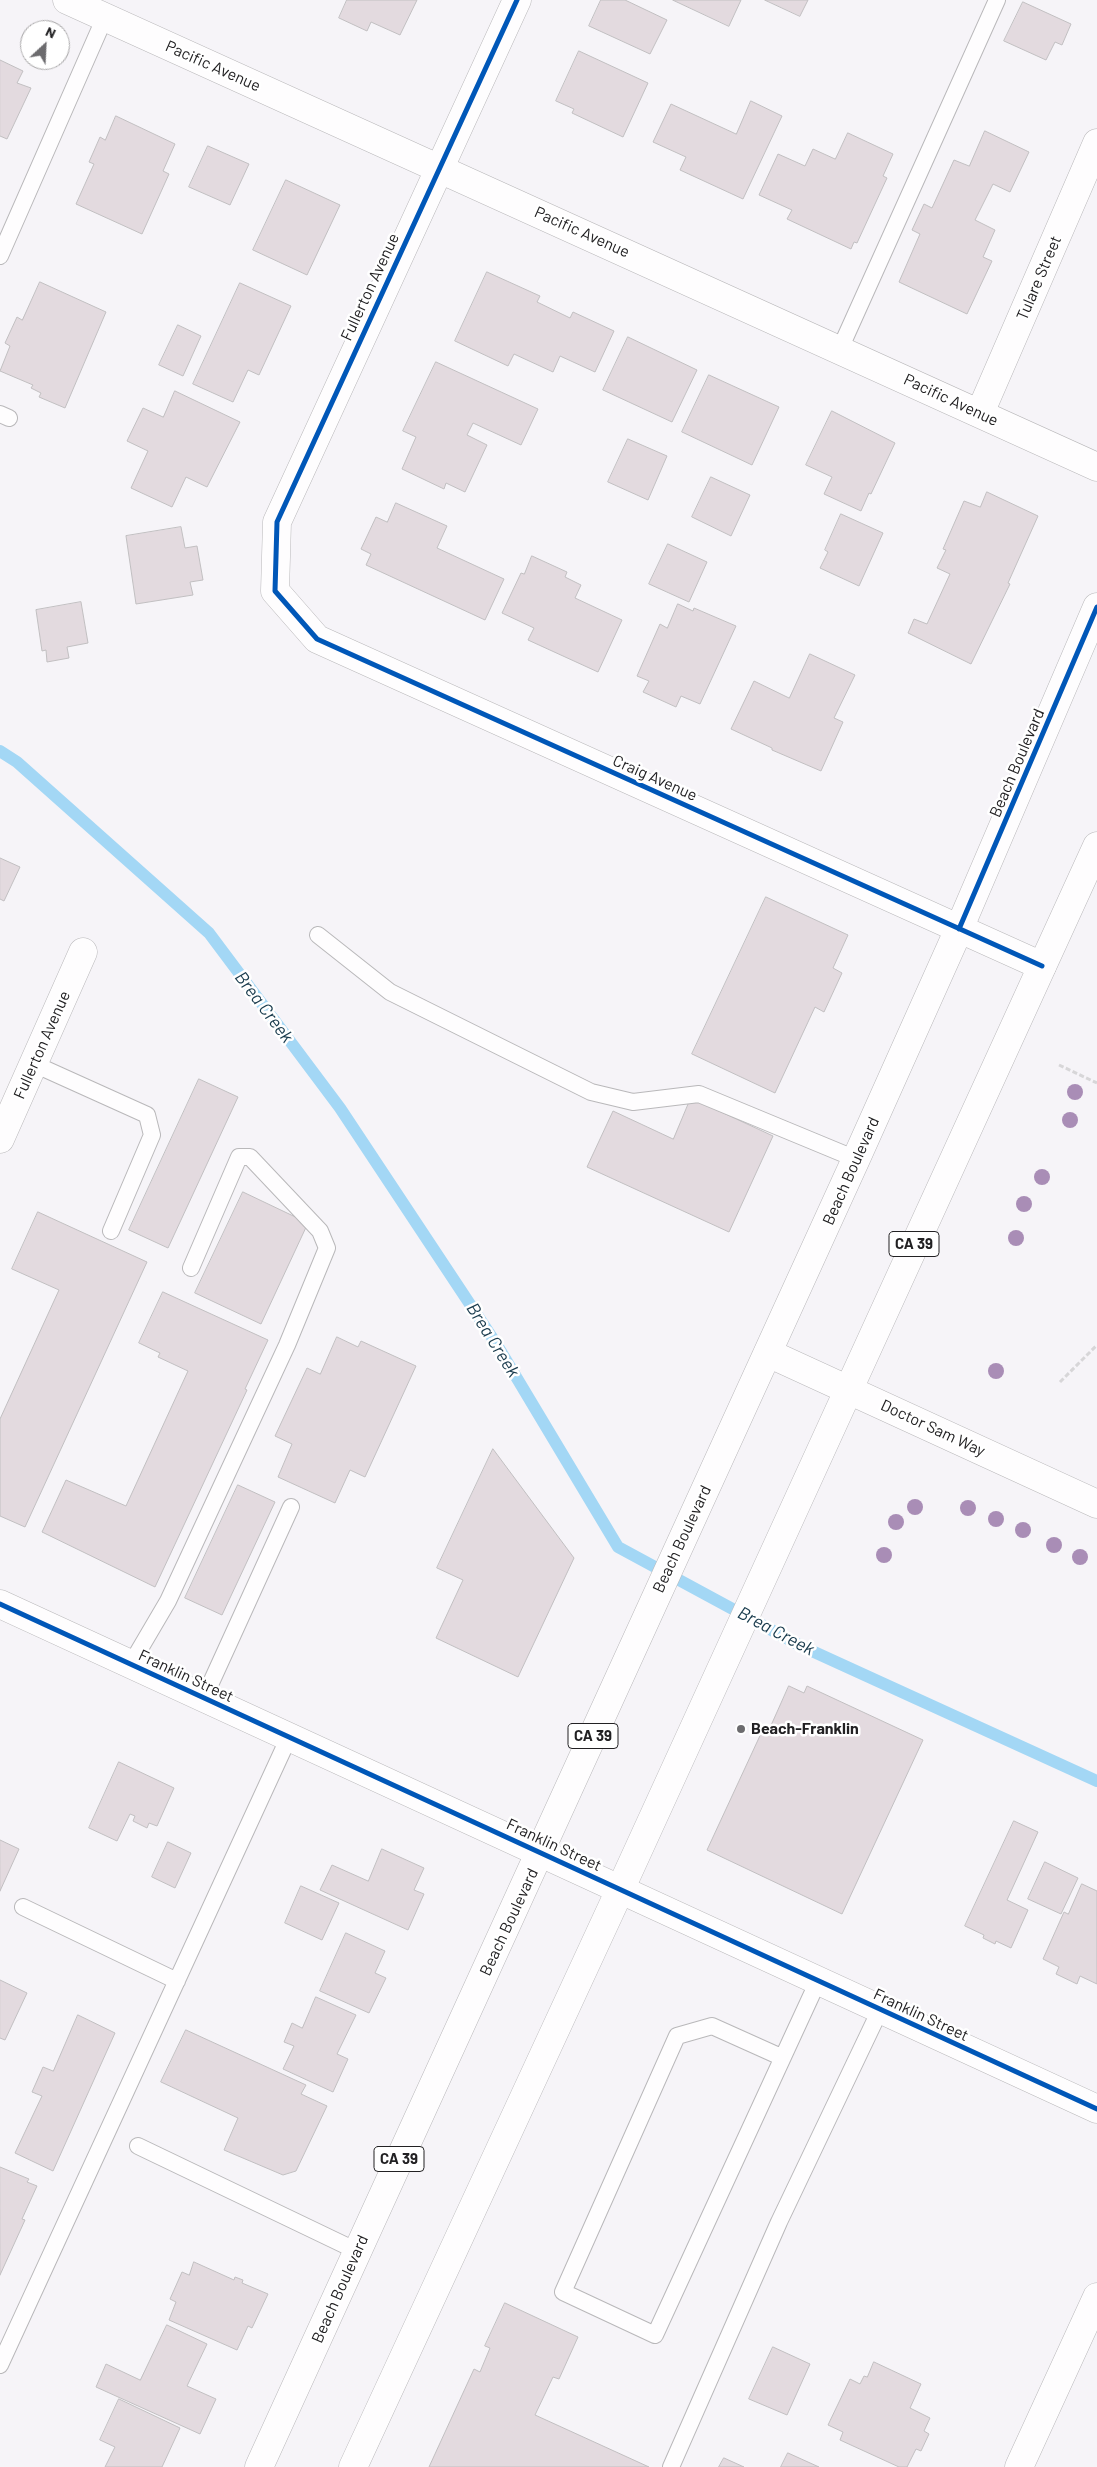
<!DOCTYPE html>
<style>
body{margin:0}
#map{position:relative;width:1097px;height:2467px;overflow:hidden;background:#f6f4f8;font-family:Barlow,sans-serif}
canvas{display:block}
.north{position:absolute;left:20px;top:20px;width:50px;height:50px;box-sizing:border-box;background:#fff;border:1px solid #a7a6a7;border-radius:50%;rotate:25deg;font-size:14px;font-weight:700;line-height:20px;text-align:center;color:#222123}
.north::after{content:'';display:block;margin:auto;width:18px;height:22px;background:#6c6b6e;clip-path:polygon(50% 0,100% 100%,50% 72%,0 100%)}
</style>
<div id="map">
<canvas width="1097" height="2467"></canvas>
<div class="north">N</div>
</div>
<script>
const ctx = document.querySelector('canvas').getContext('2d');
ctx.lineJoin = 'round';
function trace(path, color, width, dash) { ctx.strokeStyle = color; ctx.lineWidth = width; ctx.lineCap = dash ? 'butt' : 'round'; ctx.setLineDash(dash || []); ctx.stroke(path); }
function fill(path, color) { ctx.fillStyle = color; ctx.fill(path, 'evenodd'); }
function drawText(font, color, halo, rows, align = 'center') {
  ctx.font = font + ' Barlow,sans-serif'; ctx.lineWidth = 5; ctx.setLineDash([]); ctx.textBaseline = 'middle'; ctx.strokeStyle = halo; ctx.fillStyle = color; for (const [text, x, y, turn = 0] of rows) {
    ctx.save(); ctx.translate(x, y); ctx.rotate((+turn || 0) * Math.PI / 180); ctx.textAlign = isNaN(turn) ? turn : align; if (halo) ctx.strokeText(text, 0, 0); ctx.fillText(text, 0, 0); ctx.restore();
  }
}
const stream = new Path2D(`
 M0,751L17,762L209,933L340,1108L497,1345L618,1547L801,1646L1097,1781`);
const building = new Path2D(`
 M347,0H417L400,35L371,22L367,31L339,18Z
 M601,0H625L667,20L650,54L589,26Z
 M673,0H741L729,26Z
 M765,0H808L800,16Z
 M1023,2L1071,24L1062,45L1055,42L1046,60L1004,41Z
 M579,51L648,83L623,137L572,113L574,109L556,101Z
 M0,60L23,71L17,83L31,88L7,139L0,136Z
 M751,101L782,116L743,199L680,170L686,157L653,142L671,104L736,134Z
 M116,116L175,144L163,171L169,174L142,234L76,204L94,164L89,162L100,137L105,140Z
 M985,131L1029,152L1010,192L993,184L975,220L995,230L983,257L992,261L967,314L899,282L920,234L912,230L924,204L932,208L954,160L969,166Z
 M848,133L893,154L883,176L887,178L857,243L854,242L851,249L787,219L792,210L759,195L778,154L805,166L813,149L835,159Z
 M208,146L249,164L230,205L189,187Z
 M286,180L340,205L307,275L253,250Z
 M487,272L540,296L537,302L570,318L573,312L614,331L595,372L560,356L553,372L514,354L508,366L455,341Z
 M40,282L106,312L65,408L39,397L41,393L31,388L33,385L0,371L10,346L5,343L17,317L22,320Z
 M240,283L291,306L259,375L248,370L233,402L193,384Z
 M178,325L201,336L183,376L159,365Z
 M628,337L697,370L672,422L603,390Z
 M436,362L538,409L521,445L473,423L467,435L487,445L465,492L446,483L444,489L402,469L416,437L403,431Z
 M709,375L779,407L752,465L682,432Z
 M175,391L240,422L207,487L186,477L172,507L131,488L148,451L127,441L143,408L163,417Z
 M832,411L895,443L871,494L869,493L861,511L824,494L832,477L806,465Z
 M628,439L667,456L648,500L608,482Z
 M711,477L750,495L731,536L692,517Z
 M987,492L1038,516L1008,583L1010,584L971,664L908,633L914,619L927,624L950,574L937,568L946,550L943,549L964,501L980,507Z
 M396,503L447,526L437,548L504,579L485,620L366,565L371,554L361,549L376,517L387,522Z
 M841,514L883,533L859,586L820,568L828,552L825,550Z
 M181,527L185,548L197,546L203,580L190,582L193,595L136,604L126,536Z
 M668,544L707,562L689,602L649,584Z
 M532,556L567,572L565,577L581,585L575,598L622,620L598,672L528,640L534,628L502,613L521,573L524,574Z
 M81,602L88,643L67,647L69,658L47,662L46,650L42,651L36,610Z
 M678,604L693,611L694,608L736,626L700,704L681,696L676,707L643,692L649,681L637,676L660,624L667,628Z
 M810,654L855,675L834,718L843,722L821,771L772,750V748L731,729L754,681L789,698Z
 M0,858L20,867L4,901L0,899Z
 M766,897L848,935L833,968L842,973L824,1012L815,1007L775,1093L692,1054Z
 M199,1079L238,1097L168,1248L129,1230Z
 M691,1098L773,1136L729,1232L587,1167L613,1111L673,1139Z
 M243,1192L308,1223L261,1324L195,1293Z
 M38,1212L147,1262L25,1527L0,1516V1419L59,1290L12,1269Z
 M163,1292L268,1340L245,1389L247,1390L155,1587L42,1532L66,1480L126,1506L188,1371L158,1357L160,1353L139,1343Z
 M337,1337L358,1347L361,1341L416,1366L365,1477L350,1470L335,1503L278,1477L292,1444L275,1436L307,1368L320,1374Z
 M493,1449L574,1558L518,1677L436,1638L463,1580L437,1568Z
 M238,1485L275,1502L222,1615L185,1598Z
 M789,1686L804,1693L807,1686L923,1740L842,1914L707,1850L764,1727L769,1729Z
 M119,1762L174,1788L157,1826L149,1823L147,1828L133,1821L135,1816L130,1814L117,1841L89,1828Z
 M1014,1821L1038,1832L1007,1900L1028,1910L1011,1948L996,1941L995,1944L983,1938L984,1935L965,1926Z
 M0,1840L19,1849L0,1891Z
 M168,1842L191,1853L175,1888L152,1877Z
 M382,1849L424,1868L414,1890L424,1894L408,1930L320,1890L332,1865L368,1881Z
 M1045,1862L1078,1878L1061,1914L1028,1899Z
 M1082,1884L1097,1891V1984L1080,1976L1077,1984L1056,1974L1059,1967L1043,1959L1064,1912L1068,1914Z
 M301,1886L339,1903L322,1940L285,1923Z
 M346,1933L385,1951L375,1973L386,1978L369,2013L320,1991Z
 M0,1980L27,1993L5,2040L0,2038Z
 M316,1997L356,2015L337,2054L348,2059L333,2092L283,2069L294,2046L284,2042L292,2023L302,2028Z
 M78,2015L115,2033L53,2171L15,2153L42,2096L32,2092L43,2067L53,2071Z
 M186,2030L306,2085L301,2094L327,2106L296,2171L283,2175L224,2150L238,2118L161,2082Z
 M0,2167L29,2179L27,2182L37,2186L22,2219L25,2220L0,2275Z
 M194,2262L234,2280L235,2277L243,2280L242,2283L268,2294L252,2328L248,2326L237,2350L169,2320L176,2302L170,2299L182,2272L189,2275Z
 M505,2303L578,2337L559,2379L553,2377L535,2415L649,2467H429L474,2369L480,2372L490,2348L485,2346Z
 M167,2325L207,2344L187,2386L216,2399L200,2434L96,2387L106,2364L140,2380Z
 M773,2347L810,2364L787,2415L749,2399Z
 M874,2362L921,2384L910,2408L930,2418L924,2431L929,2434L921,2451L916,2449L907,2467H899L840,2440L843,2432L828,2425L850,2379L860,2384L864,2376L867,2377Z
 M119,2399L180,2428L162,2467H105L115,2447L100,2440Z
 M788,2453L819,2467H781Z
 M724,2458L744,2467H719Z`);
const path = new Path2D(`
 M1059,1065L1097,1083
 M1060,1382L1097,1345`);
const service = new Path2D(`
 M0,256L105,17
 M840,349L997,0
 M0,414L9,418
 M318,935L390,992L591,1092L633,1102L699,1094L856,1159
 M34,1064L147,1115L152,1135L111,1231
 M131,1664L168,1601L287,1345L327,1248L320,1231L250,1157H239L191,1268
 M204,1698L291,1507
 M23,1907L177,1981
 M781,2057L712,2026L677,2036L563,2292L655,2335L818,1981
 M138,2146L357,2251
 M0,2365L289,1737
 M671,2467L779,2222L880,2010`);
const minor = new Path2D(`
 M67,0L1097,467
 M517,0L277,522L275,591L317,639L1042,966
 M980,413L1097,143
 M0,1139L83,952
 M768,1353L1097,1504
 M0,1604L1097,2109
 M1019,2467L1097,2297`);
const primary = new Path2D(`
 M259,2467L856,1159L959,929L1097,607
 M353,2467L620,1890L1097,846`);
const cycleway = new Path2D(`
 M517,0L277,522L275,591L317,639L1042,966
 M959,929L1097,607
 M0,1604L1097,2109`);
const trees = [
 [1075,1092],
 [1070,1120],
 [1042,1177],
 [1024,1204],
 [1016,1238],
 [996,1371],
 [915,1507],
 [968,1508],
 [996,1519],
 [896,1522],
 [1023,1530],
 [1054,1545],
 [884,1555],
 [1080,1557]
];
const markers = [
 [741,1729,5,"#6c6b6e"]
];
const shields = [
 [914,1244,50],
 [593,1736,50],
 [399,2159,50]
];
const shieldNames = [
 ["CA 39",914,1244],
 ["CA 39",593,1736],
 ["CA 39",399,2159]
];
const streetNames = [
 ["Pacific Avenue",213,66,24],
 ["Pacific Avenue",582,232,24],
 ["Tulare Street",1039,278,-67],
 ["Fullerton Avenue",370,287,-65],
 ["Pacific Avenue",951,400,25],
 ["Beach Boulevard",1017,763,-67],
 ["Craig Avenue",655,778,24],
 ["Fullerton Avenue",42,1045,-66],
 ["Beach Boulevard",851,1171,-66],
 ["Doctor Sam Way",933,1428,25],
 ["Beach Boulevard",682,1539,-65],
 ["Franklin Street",186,1676,25],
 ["Franklin Street",554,1845,25],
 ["Beach Boulevard",509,1922,-65],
 ["Franklin Street",921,2015,25],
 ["Beach Boulevard",340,2289,-66]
];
const poiNames = [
 ["Beach-Franklin",751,1729]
];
const waterNames = [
 ["Brea Creek",264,1007,53],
 ["Brea Creek",493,1340,58],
 ["Brea Creek",776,1631,28]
];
trace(stream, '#a3d7f5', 12);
fill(building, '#e3dadf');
trace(building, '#c1bfc1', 1);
trace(service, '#b9b8ba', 18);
trace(minor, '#b9b8ba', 29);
trace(primary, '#b9b8ba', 29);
trace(path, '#d7d6d8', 3, [5, 2.5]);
trace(service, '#fefdfe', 16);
trace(minor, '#fefdfe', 28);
trace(primary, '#fefdfe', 28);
trace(cycleway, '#0057b8', 5);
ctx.fillStyle = '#a98db6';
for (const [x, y] of trees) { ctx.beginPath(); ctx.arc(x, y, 8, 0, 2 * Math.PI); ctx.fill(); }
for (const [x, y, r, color] of markers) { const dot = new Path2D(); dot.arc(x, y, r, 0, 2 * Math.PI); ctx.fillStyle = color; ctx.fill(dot); trace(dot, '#fff', 2); }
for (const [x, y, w] of shields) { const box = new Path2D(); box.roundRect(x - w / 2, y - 12.5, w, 25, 4); ctx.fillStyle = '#fff'; ctx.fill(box); trace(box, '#222123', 1); }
drawText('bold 15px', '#222123', null, shieldNames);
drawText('16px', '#222123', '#fff', streetNames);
drawText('bold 16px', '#222123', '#fff', poiNames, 'left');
drawText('italic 18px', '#183a4c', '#fff', waterNames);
</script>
